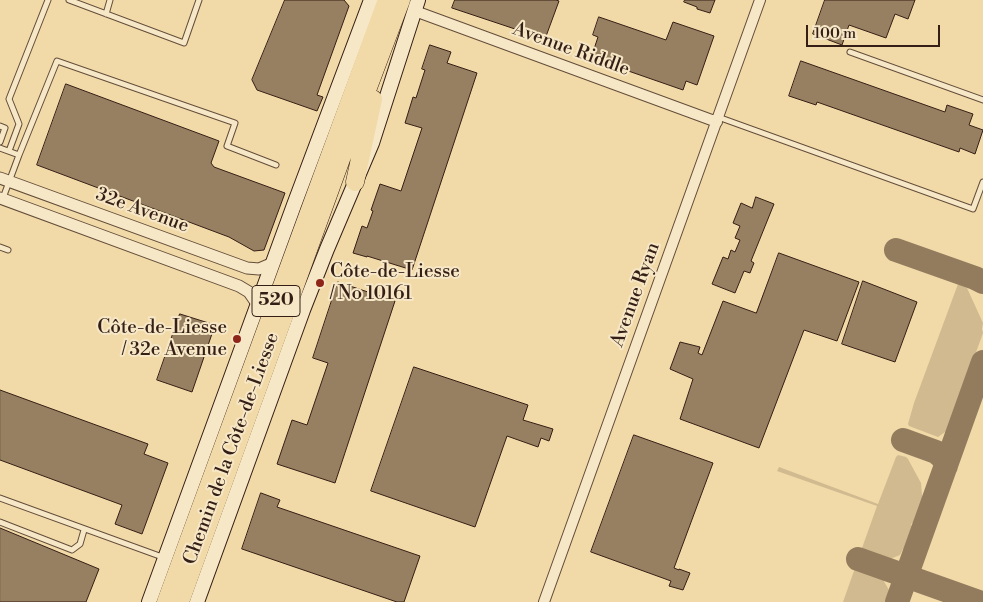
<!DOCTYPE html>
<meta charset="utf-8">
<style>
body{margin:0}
#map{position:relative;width:983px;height:602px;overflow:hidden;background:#f1daa8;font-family:"Libre Bodoni",serif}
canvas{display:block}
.scale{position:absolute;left:806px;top:25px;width:134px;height:22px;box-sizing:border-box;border:2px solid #351e15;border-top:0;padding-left:6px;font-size:15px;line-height:18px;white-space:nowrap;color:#351e15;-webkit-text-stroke:4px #f6e7c6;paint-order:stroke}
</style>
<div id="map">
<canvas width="983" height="602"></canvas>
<div class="scale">100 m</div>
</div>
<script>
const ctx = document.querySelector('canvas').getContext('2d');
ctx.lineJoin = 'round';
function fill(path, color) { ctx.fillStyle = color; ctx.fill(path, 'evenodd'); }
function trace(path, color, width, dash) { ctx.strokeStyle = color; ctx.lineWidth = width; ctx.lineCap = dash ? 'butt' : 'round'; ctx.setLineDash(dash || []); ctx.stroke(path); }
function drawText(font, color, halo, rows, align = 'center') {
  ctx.font = font + ' "Libre Bodoni",serif'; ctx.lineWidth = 4; ctx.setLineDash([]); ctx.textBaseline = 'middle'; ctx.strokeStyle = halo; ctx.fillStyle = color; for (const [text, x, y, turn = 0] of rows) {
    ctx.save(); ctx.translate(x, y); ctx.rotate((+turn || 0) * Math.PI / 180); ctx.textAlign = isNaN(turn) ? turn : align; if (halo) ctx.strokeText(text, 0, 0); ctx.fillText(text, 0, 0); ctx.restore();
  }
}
const green = new Path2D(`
 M958,284L967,288L983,323L982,329L983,333L965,383L962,386L961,389L962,391L959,399L958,400L956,405V407L948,430L938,437L909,426L908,424L914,403Z
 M898,455L906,457L908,459L921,483L922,495L923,498L915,522L911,524L913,528L906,548L903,549L900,555L890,559L864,550L862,548L877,506L777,471L779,467L878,504L896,457Z
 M855,568L882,578L889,590L886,602H843Z`);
const taxiway = new Path2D(`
 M896,250L975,278L983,282
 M903,440L936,452L943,458L946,466
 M858,559L979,602
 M897,602L983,362`);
const building = new Path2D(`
 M285,0H344L349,6L317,95L323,97L317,111L257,90L252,80Z
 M455,0H556L559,1L545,39L452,8Z
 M685,0H715L710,13L697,9V7L684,2Z
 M825,0H915L908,19L895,14L886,38L849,25L842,45L813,34Z
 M599,17L666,40L673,22L714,36L697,85L686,81L683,90L591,58L598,37L593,35Z
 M430,45L451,52L447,63L477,73L412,270L367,256V257L353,253L362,226L367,228L373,211L371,210L380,184L401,191L422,128L405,123L413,97L416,98L425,70L422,69Z
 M801,61L945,112L947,105L973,114L969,125L983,130L975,154L960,148L959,152L817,102L816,105L789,96Z
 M66,84L219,141L211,163L214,167L285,193L264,250L254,251L229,237L37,165Z
 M756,197L774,204L751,261L754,263L750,273L744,271L735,293L712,284L723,257L728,259L731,250L735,252L740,240L735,238L740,226L733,223L741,203L752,208Z
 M779,253L859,282L837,341L804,330L759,448L680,419L693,379L670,369L680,342L700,347L698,353L702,355L723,301L756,313Z
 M863,281L917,302L895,362L842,344Z
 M338,282L395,301L335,483L277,464L292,420L307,425L328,363L313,358Z
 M180,314L215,325L192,392L157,380Z
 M414,367L528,405L523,420L553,429L549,441L541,438L538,447L507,436L475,527L371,491Z
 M0,390L148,444L144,454L168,463L142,534L115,524L122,505L0,460Z
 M634,435L713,463L674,568L679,570V569L690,573L683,590L669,586L671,581L591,552Z
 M261,493L280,500L277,507L420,556L404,602H397L242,549Z
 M0,528L99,569L86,602H0Z`);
const service = new Path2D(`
 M69,0L184,43L199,0
 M106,14L110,0
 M850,52L983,100
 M718,117L973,209L983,182
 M0,126L5,128L0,142
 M0,148L19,155L3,198
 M9,151L19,124L9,99L48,0
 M19,155L57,61L235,123L227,146L276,165
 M0,247L8,250
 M0,498L165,558
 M0,522L72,550L80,544L84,530`);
const minor = new Path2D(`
 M415,11L717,122
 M544,602L760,0`);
const tertiary = new Path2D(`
 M0,178L247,268L259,269L273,263
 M0,198L239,286L249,292L258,305`);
const secondary = new Path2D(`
 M149,602L294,205L371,0
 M197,602L303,310L327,249L372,143L418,0`);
const motorway = new Path2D(`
 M355,182L373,99
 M166,602L387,0
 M180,602L341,159L401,0`);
const markers = [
 [320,283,5,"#8f2418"],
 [237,339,5,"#8f2418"]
];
const shields = [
 [276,301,48]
];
const shieldNames = [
 ["520",276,301]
];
const streetNames = [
 ["Avenue Riddle",571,50,20],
 ["32e Avenue",142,211,20],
 ["Avenue Ryan",636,295,-70],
 ["Chemin de la Côte-de-Liesse",232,449,-70]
];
const poiNames = [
 ["Côte-de-Liesse",330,272],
 ["/ No 10161",330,294],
 ["Côte-de-Liesse",227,328,"right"],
 ["/ 32e Avenue",227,350,"right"]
];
fill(green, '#d1ba8f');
trace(taxiway, '#937c5e', 24);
fill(building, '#978061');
trace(building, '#351e15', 1);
trace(service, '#644d3a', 7);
trace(minor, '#644d3a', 12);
trace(tertiary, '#644d3a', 13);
trace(secondary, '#351e15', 16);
trace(motorway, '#351e15', 19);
trace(service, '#f6e7c6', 5);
trace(minor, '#f6e7c6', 10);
trace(tertiary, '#f6e7c6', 11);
trace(secondary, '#f6e7c6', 14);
trace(motorway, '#f1daa8', 18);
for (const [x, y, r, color] of markers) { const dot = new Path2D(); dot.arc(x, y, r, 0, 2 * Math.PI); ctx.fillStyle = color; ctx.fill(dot); trace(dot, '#f6e7c6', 2); }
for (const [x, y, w] of shields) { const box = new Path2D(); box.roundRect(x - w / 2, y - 15.5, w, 31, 4); ctx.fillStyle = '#f6e7c6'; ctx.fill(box); trace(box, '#351e15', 1); }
drawText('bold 18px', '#351e15', null, shieldNames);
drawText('19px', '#351e15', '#f6e7c6', streetNames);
drawText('19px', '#351e15', '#f6e7c6', poiNames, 'left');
</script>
